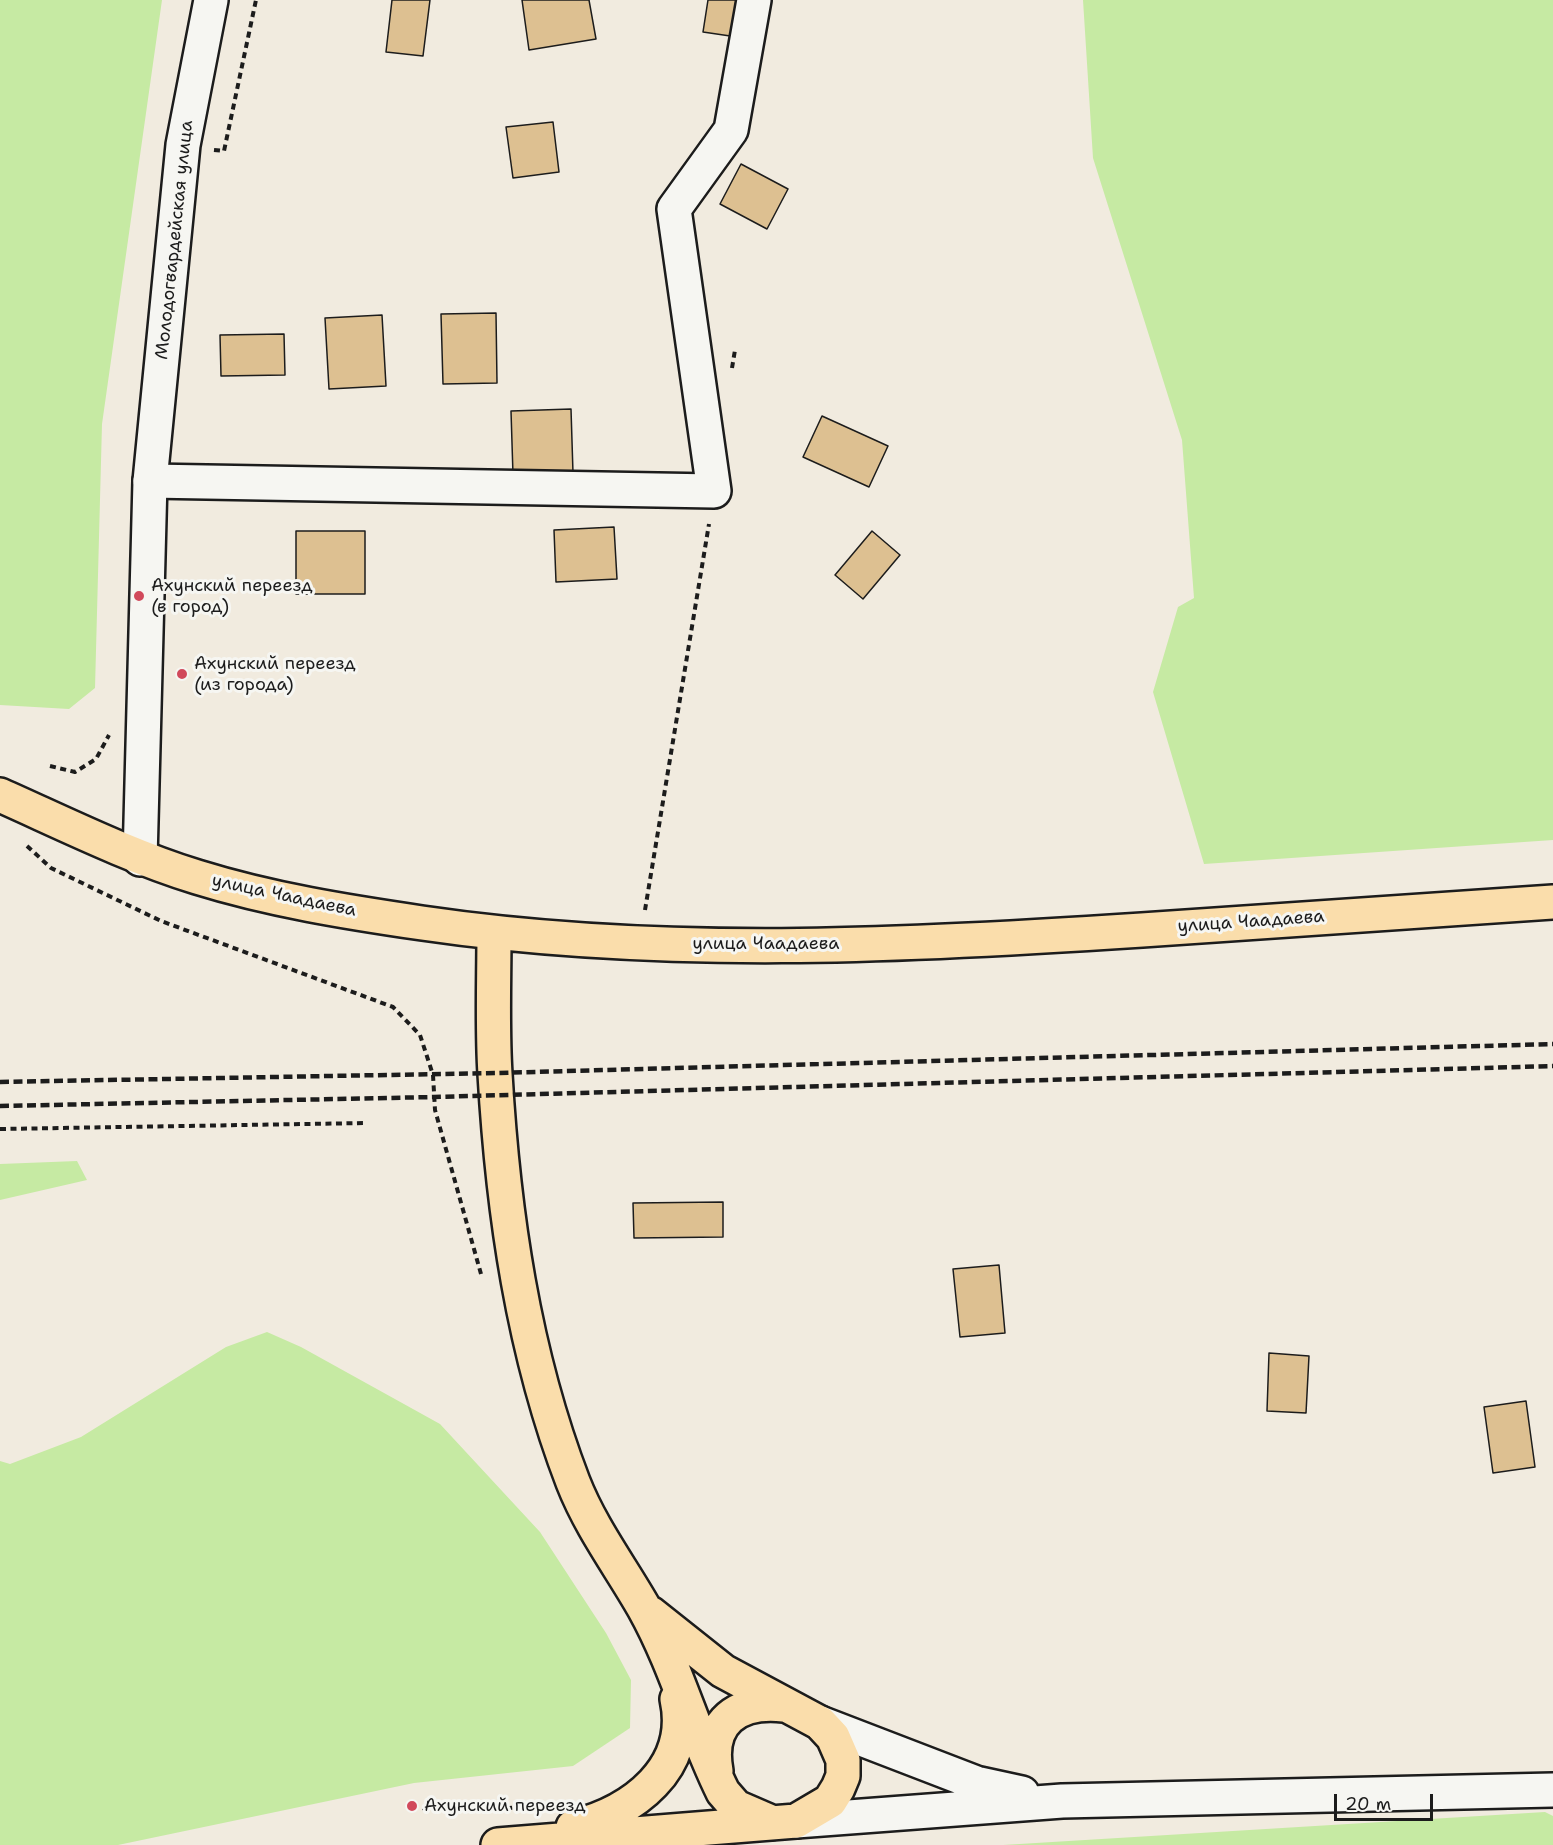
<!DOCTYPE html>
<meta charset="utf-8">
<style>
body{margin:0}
#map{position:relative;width:1553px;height:1845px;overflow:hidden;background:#f1ebdf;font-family:"Shantell Sans",sans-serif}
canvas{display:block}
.scale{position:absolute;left:1334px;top:1794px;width:99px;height:27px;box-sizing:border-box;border:3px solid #1c1c1c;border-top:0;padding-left:8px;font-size:18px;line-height:21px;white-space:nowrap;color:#1c1c1c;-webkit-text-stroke:4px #f6f6f2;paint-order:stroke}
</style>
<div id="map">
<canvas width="1553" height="1845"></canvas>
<div class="scale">20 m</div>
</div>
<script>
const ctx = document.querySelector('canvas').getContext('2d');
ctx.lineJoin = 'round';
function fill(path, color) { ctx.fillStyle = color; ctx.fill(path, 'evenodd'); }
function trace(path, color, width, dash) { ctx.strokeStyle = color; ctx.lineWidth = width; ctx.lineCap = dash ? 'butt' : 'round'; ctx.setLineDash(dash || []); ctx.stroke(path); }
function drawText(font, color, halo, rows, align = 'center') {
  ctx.font = font + ' "Shantell Sans",sans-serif'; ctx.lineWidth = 6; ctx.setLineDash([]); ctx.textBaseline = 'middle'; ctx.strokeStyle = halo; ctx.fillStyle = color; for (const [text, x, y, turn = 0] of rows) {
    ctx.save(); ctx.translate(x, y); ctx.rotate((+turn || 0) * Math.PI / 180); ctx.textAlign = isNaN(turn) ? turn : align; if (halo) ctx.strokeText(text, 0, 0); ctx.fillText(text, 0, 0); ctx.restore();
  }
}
const green = new Path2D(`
 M0,0H162L102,424L95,688L69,709L0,705Z
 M1083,0H1553V840L1204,864L1153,692L1178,607L1194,598L1182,440L1093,158Z
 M77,1161L87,1180L0,1200V1164Z
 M267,1332L301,1347L440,1424L540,1532L606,1633L631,1680L630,1728L573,1766L414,1783L118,1845H0V1461L10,1464L81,1437L226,1347Z
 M1545,1812L1553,1816V1845H1003Z`);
const building = new Path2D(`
 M392,0H430L423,56L386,52Z
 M522,0H589L596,39L529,50Z
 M708,0H743L737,37L703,32Z
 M553,122L559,172L513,178L506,127Z
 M741,164L788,189L767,229L720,204Z
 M496,313L497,383L443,384L441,314Z
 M382,315L386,386L329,389L325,318Z
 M284,334L285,375L221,376L220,335Z
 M571,409L573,473L513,475L511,411Z
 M822,416L888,446L869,487L803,457Z
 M614,527L617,579L556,582L554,530Z
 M296,531H365V594H296Z
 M872,531L900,555L863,599L835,575Z
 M723,1202V1237L634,1238L633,1203Z
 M999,1265L1005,1333L960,1337L953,1269Z
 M1269,1353L1309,1356L1306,1413L1267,1411Z
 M1526,1401L1535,1467L1493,1473L1484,1407Z`);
const path = new Path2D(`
 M214,150L224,151L256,0
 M732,368L735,350
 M50,766L75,772L96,759L109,735
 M27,846L51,868L161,921L393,1007L420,1035L433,1075L435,1110L481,1274
 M645,910L709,524
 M0,1129L366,1123
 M412,1806L427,1809H500L548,1804`);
const minor = new Path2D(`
 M150,481L714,491L674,209L731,130L754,0`);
const tertiary = new Path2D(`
 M140,859L150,481L183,145L211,0`);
const secondary = new Path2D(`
 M820,1723L976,1783L1022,1793
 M796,1821L1062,1801L1553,1790`);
const primary = new Path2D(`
 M0,795C65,824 129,856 197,877C271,900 347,912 422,923C661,958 902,946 1142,930C1279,920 1416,911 1553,902
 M494,933C494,980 492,1027 495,1074C503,1212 523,1352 573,1482C591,1528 620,1566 644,1608C677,1667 693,1732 723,1792L736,1807L773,1823
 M716,1771C707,1721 738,1700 784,1705
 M573,1827C633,1812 692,1768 677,1699
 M498,1845L796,1821L830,1801L838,1788L843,1776V1760L833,1737L820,1723L723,1671L650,1613`);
const rail = new Path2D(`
 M0,1082L495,1073L1553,1044
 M0,1106L434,1097L1553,1066`);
const markers = [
 [139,596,6,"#d1495b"],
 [182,674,6,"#d1495b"],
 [412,1806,6,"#d1495b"]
];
const streetNames = [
 ["Молодогвардейская улица",175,240,-84],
 ["улица Чаадаева",284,896,12],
 ["улица Чаадаева",1251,922,-4],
 ["улица Чаадаева",766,944]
];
const poiNames = [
 ["Ахунский переезд",151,586],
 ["(в город)",151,607],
 ["Ахунский переезд",194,664],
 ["(из города)",194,685],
 ["Ахунский переезд",424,1806]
];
fill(green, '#c6eaa3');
fill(building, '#ddc091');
trace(building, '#1c1c1c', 1.5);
trace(minor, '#1c1c1c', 38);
trace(tertiary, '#1c1c1c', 38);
trace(secondary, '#1c1c1c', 38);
trace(primary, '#1c1c1c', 38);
trace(path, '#1c1c1c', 4, [6, 4.5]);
trace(minor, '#f6f6f2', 33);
trace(tertiary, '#f6f6f2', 33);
trace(secondary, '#f6f6f2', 33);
trace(primary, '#faddab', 33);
trace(rail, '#1c1c1c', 4.5, [9, 4.5]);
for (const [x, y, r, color] of markers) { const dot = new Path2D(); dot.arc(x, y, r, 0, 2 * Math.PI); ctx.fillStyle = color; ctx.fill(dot); trace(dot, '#f6f6f2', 2); }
drawText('18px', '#1c1c1c', '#f6f6f2', streetNames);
drawText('18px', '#1c1c1c', '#f6f6f2', poiNames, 'left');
</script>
